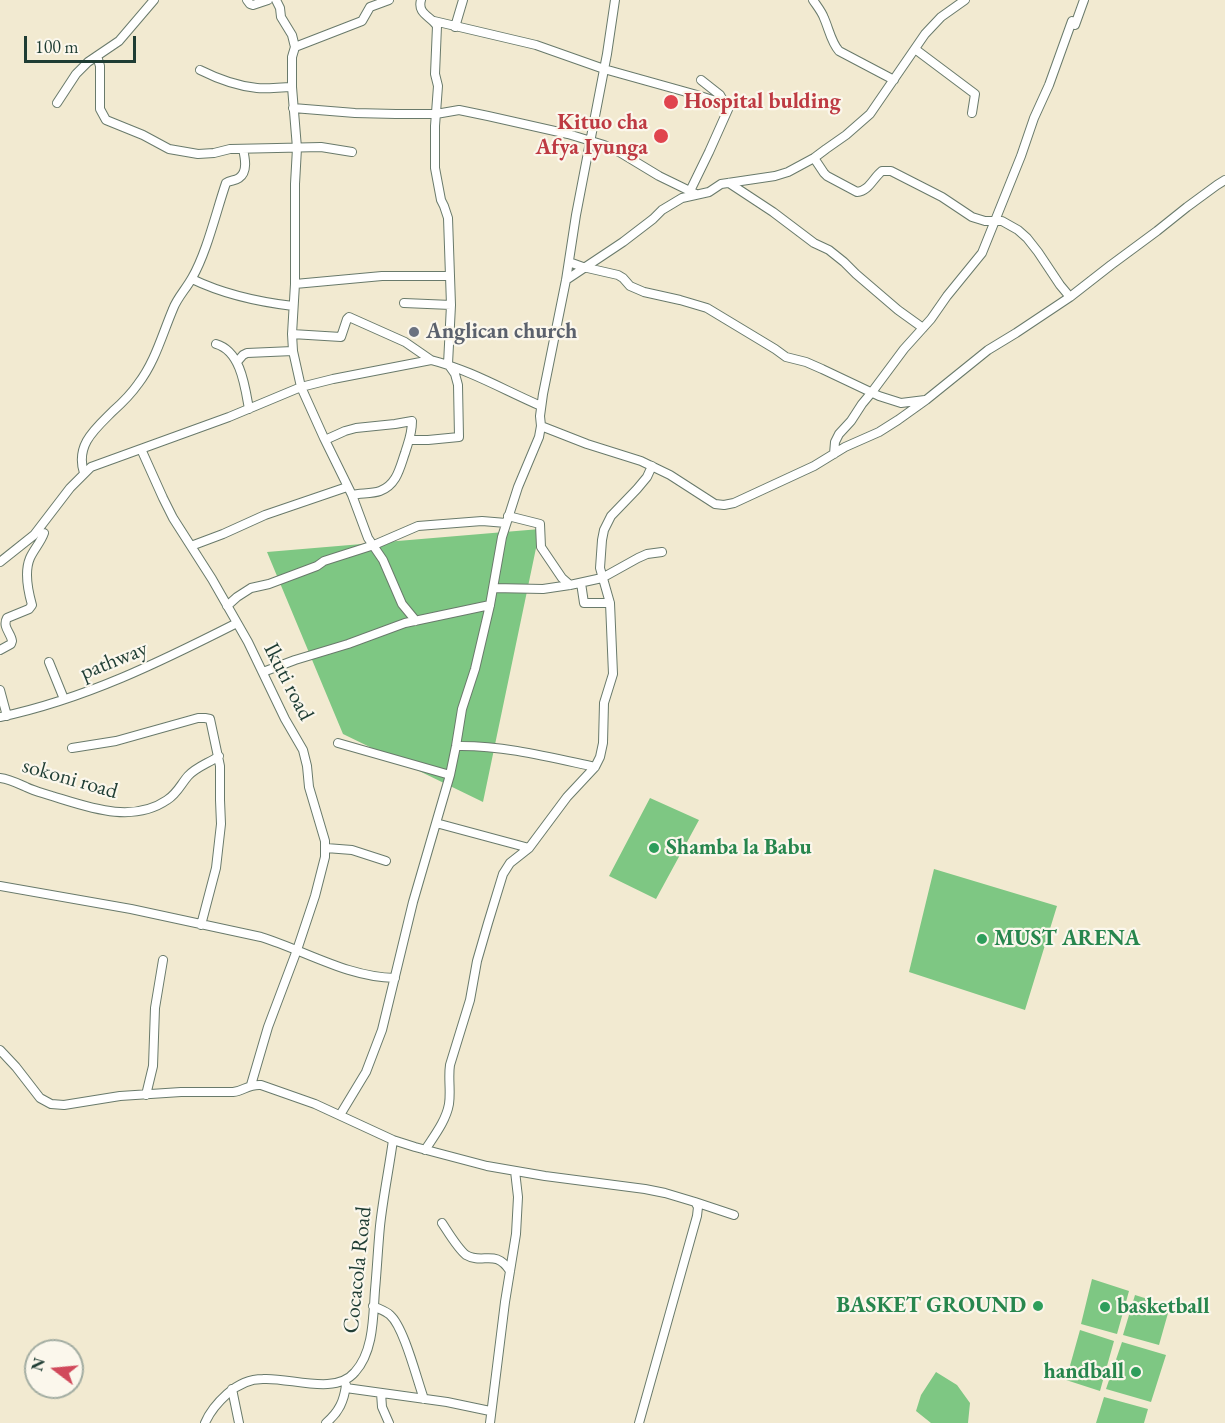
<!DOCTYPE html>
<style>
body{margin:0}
#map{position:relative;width:1225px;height:1423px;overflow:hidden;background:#f2ead1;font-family:"EB Garamond",serif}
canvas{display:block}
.north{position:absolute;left:24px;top:1339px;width:60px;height:60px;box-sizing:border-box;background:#fbf7ec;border:2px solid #a3ada2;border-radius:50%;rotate:286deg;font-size:16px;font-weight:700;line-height:24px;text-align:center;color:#1f3d34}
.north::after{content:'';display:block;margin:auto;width:21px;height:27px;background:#d1495b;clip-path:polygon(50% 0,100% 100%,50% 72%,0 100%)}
.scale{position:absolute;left:24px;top:36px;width:112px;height:27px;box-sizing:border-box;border:3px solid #1f3d34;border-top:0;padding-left:8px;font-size:18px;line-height:21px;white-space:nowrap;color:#1f3d34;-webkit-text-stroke:4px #fbf7ec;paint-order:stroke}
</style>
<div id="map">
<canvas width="1225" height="1423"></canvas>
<div class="north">N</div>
<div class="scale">100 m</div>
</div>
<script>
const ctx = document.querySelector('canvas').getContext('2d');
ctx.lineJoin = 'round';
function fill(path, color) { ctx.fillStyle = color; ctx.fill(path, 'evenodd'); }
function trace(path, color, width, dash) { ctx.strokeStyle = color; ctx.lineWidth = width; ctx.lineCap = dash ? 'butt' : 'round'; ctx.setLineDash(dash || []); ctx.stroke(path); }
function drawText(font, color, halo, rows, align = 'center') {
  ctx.font = font + ' "EB Garamond",serif'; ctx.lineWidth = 4.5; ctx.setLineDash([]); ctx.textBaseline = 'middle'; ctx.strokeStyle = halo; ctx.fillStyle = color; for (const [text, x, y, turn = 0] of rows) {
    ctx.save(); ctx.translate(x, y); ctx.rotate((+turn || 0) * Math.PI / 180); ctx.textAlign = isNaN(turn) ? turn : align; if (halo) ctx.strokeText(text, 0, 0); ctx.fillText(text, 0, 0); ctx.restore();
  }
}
const green = new Path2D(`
 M540,529L483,802L343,734L267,552Z
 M650,798L699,820L656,899L609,876Z
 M934,869L1057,906L1025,1010L909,972Z
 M1092,1279L1129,1291L1117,1334L1081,1324Z
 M1135,1295L1170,1306L1159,1345L1123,1335Z
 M1080,1330L1114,1341L1100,1391L1066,1380Z
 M1122,1342L1166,1355L1151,1402L1106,1389Z
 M936,1372L957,1385L970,1403L968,1423H931L916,1411L921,1395Z
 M1104,1397L1148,1409L1144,1423H1096Z`);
const minor = new Path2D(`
 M247,0L250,4L253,5L268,0
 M276,0L280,8L281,17L292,35L295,47L292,57V87L297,148L295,184V284L292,334L293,351L301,387L324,438L352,495L368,538L383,560L402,604L416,621
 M813,0C817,6 822,12 824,18C829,29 831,42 839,51L894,80
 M434,21L536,45L604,69L697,95L725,104
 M1075,25L1084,0
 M455,27L463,0
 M295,47L362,21L370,7L389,0
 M915,49L975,94L972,113
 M97,56L100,66V109L106,120L143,135L169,149L198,154L214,153L230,149L277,148L321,147L352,152
 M200,70C218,79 237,86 257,88C268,89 280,87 292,87
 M57,103L76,74L88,62L119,41L154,0
 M293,108L355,113L396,114H436L459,110L488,116L568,134L604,145L621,153L659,176L696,194
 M814,158L824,173L827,176L857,192C869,191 873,178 882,171H891L942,197L972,217L985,221H1002L1018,230L1027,238L1038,252L1060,285L1070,297
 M729,183L773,212L814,243L829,250L844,262L856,274L898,310L923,328
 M690,191L709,152L730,105L725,104L720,95L701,80
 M569,262L583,267L618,275L623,278L630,286L644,292L680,300L707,308L775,349L786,357L806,362L822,369L879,396L901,403L925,400
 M192,279C223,294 259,302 293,306
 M566,280L623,242L653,219L662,210L682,198L709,192L721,184L775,176L788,172L814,158L826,149L846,135L870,114L925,34L941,17L965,0
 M295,284L382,276H450
 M404,303L451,305
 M292,334L341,337L347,319L349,317L405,342L431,360
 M216,344C241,351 245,387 249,409
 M237,362L243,355L247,353L293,351
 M541,426L587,444L641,461L670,475L715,504L724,505L734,503L814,466L845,447L879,432L898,420L926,400L988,350L1016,333L1070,297L1111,265L1157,231L1187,207L1217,185L1225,180
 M325,440L345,431L356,428L395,424L412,421C412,434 409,440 405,453C400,467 397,485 380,491C372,494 360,493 352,495
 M410,440H428L459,437L458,385L455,374L448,364L451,305L448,218L444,206L441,200L435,168V126L438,86L435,74L437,26C431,16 417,14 421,0
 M141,449L163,498L173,518L212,579L248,642L285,719L303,750L307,766L309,787L325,841V857L315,896L297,950L268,1027L251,1085
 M834,454L835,442L839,434L851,421L862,404L872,392L904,349L931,319L947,296L982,253L1021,156L1034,118L1049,85L1072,21
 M84,473C75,445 95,429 113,411C122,403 131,394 138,384C155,362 162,335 173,309C177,298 186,289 192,278C207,252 216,212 226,183C230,180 235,181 239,178C248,172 245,158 243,149
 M508,516L540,524L541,547L562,578L570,585
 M191,546L223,534L265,515L347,487
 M0,562L34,535L70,488L91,467L229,417L301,387L333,379L431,360C470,370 504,390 541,406
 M581,583L584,603H610
 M493,588L543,589L570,585L602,578L638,558L647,554L662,552
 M227,606L237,597L251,588L269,584L317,566L324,561L374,545L418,526L482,521L506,523
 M0,650L11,644L12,641C11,633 2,627 7,618L29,609L32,605C28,591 24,572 30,558C34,549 41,542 44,533
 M49,662L64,699
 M263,672L295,660L348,644L405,623L490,605
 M0,690L7,716
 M0,717C85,699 160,662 237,623
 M338,743L450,775
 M456,746C503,745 549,757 595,767
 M72,748L116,741L198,718H205L210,719L220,766V800L221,824L216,868L201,925
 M0,778C9,779 17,783 26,787C34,791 43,793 52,796C88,807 132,824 167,800C177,794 181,784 188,776C196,767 209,763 219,756
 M436,823L529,848
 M326,848L352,850L386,861
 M0,886L131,909L261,937C306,951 347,977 395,978
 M0,1050L16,1067L40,1098L51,1104L64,1105L120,1096L181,1092H233C244,1091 248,1084 261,1085L315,1104L393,1140L415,1147L487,1166L545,1176L645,1189L665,1193L695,1202L698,1207L697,1216L639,1423
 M146,1095L153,1066L155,1008L163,960
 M340,1115L366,1072L382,1030L413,902L450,775L456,746L462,709L475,669L490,605L502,537L518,487L539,437L541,426L540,416L543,394L566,280L576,215L607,54L615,0
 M425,1150C434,1136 446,1121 449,1104C451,1091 448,1078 450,1065L470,1000L477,961L488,923L503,874L510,863L529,848L567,797L595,767L600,757L603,743L604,703L613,674L610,603L600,568L602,540L604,530L611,516L637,489L647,477L652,466
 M695,1202L734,1215
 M442,1223C448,1232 458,1249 466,1255C483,1265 495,1248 510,1271
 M373,1306C379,1309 386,1311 390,1315C404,1327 417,1380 424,1399
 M346,1388L447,1402L490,1411
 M232,1389L239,1423
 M381,1393L382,1407L389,1423
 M205,1423C210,1411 217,1403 227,1394C237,1385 249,1379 263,1379C290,1377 335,1396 355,1372C374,1351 373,1316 375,1290C377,1268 378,1247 380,1226C383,1198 389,1169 393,1140
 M326,1423C339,1412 344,1401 346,1385
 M490,1423L505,1302L516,1234L518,1197L515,1171`);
const markers = [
 [671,102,8,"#e0444e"],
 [661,136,8,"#e0444e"],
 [414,332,6,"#6b7280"],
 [654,848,6,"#2e9e5b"],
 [982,939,6,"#2e9e5b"],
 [1038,1306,6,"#2e9e5b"],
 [1105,1307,6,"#2e9e5b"],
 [1136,1372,6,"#2e9e5b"]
];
const healthNames = [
 ["Hospital bulding",684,102],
 ["Kituo cha",648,123,"right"],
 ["Afya Iyunga",648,148,"right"]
];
const worshipNames = [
 ["Anglican church",426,332]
];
const streetNames = [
 ["pathway",114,661,-22],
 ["Ikuti road",288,682,63],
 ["sokoni road",70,779,16],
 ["Cocacola Road",358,1270,-84]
];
const leisureNames = [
 ["Shamba la Babu",666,848],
 ["MUST ARENA",994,939],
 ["BASKET GROUND",1026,1306,"right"],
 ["basketball",1117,1307],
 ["handball",1124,1372,"right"]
];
fill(green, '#7ec783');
trace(minor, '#697a6b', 10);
trace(minor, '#fff', 8);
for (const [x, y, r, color] of markers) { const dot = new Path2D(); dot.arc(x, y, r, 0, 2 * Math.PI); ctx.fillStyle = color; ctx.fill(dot); trace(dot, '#fbf7ec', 2); }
drawText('bold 22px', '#be3a42', '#fbf7ec', healthNames, 'left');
drawText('bold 22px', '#5b616d', '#fbf7ec', worshipNames, 'left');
drawText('22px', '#1f3d34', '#fbf7ec', streetNames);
drawText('bold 22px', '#27864d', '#fbf7ec', leisureNames, 'left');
</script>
